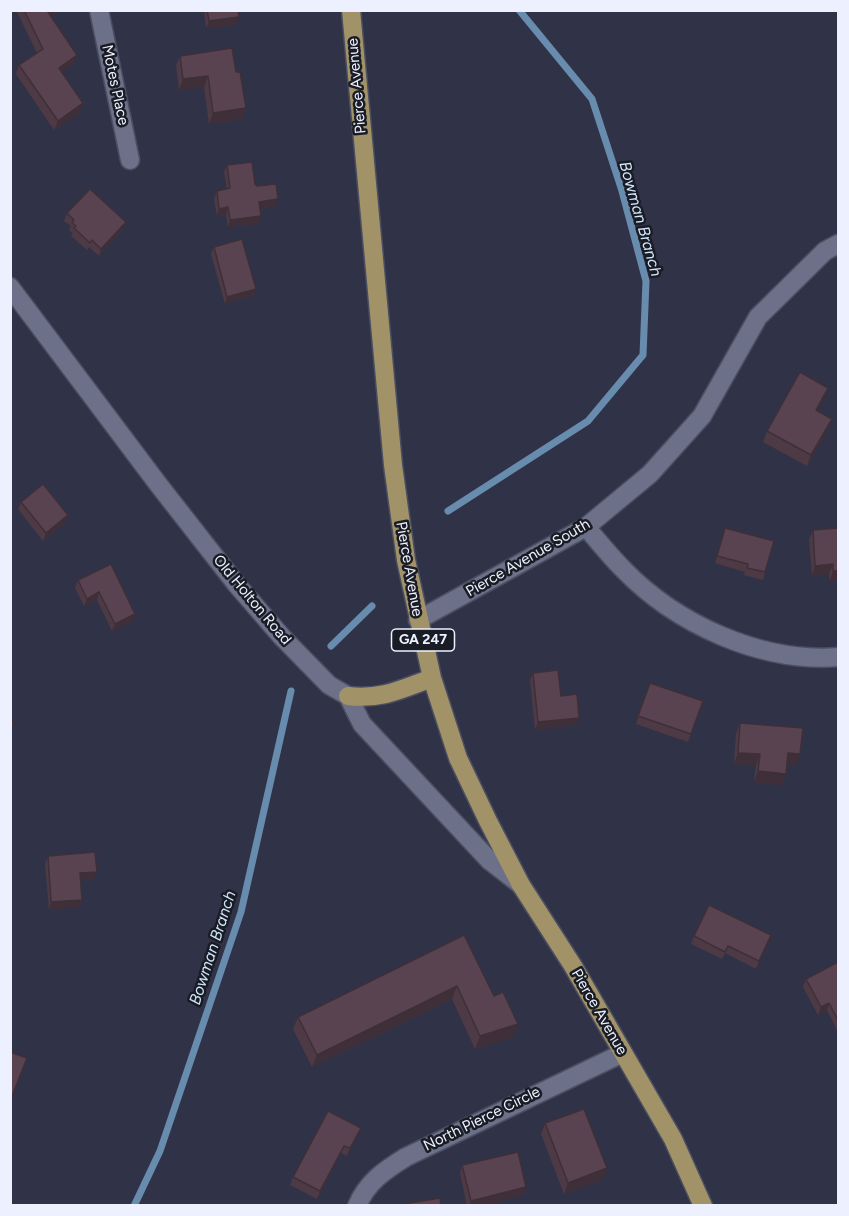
<!DOCTYPE html>
<style>
body{margin:0}
#map{position:relative;width:849px;height:1216px;overflow:hidden;background:#303348;font-family:Figtree,sans-serif}
canvas{display:block}
.frame{position:absolute;inset:0;border:12px solid #edf0fe;pointer-events:none}
</style>
<div id="map">
<canvas width="849" height="1216"></canvas>
<div class="frame"></div>
</div>
<script>
const ctx = document.querySelector('canvas').getContext('2d');
ctx.lineJoin = 'round';
function trace(path, color, width, dash) { ctx.strokeStyle = color; ctx.lineWidth = width; ctx.lineCap = dash ? 'butt' : 'round'; ctx.setLineDash(dash || []); ctx.stroke(path); }
function fill(path, color) { ctx.fillStyle = color; ctx.fill(path, 'evenodd'); }
function drawText(font, color, halo, rows, align = 'center') {
  ctx.font = font + ' Figtree,sans-serif'; ctx.lineWidth = 5; ctx.setLineDash([]); ctx.textBaseline = 'middle'; ctx.strokeStyle = halo; ctx.fillStyle = color; for (const [text, x, y, turn = 0] of rows) {
    ctx.save(); ctx.translate(x, y); ctx.rotate((+turn || 0) * Math.PI / 180); ctx.textAlign = isNaN(turn) ? turn : align; if (halo) ctx.strokeText(text, 0, 0); ctx.fillText(text, 0, 0); ctx.restore();
  }
}
const stream = new Path2D(`
 M448,511L588,421L643,355L646,281L622,191L592,99L519,10
 M331,646L372,606
 M134,1206L160,1151L241,912L291,691`);
const street = new Path2D(`
 M99,10L130,160
 M10,287L158,484L237,585L282,637L329,685L348,696L362,724L490,861L521,885
 M586,527C598,541 610,556 623,569C676,624 761,663 838,657
 M418,620L586,527L650,474L702,416L758,317L825,251L838,244
 M357,1206C367,1182 385,1170 406,1157L623,1053`);
const primary = new Path2D(`
 M351,10L393,465L406,560L432,678L458,758L488,821L521,885L573,966L673,1139L703,1206
 M348,696C381,700 402,689 432,678`);
const wall = new Path2D(`
 M16,10H57L54,17L52,18L74,64L62,72L80,113L54,130L16,74L19,65L37,53Z
 M204,10H238L236,25L206,28Z
 M180,56L236,72L246,108L242,119L209,124L204,87L179,90L176,66Z
 M227,165L255,184L275,206L260,209L258,224L228,227L226,215L217,216L214,199L217,191L227,189L224,172Z
 M67,213L123,229L99,256L89,247L87,250L71,236L73,233L69,230L71,226L64,221Z
 M214,247L256,289L253,296L225,304L211,254Z
 M824,399L817,411L828,430L807,466L763,442L767,431Z
 M21,502L65,523L43,541L18,509Z
 M725,528L765,572L763,580L744,575L745,572L715,563Z
 M838,528V580L830,581L829,574L812,575L809,539L813,530Z
 M78,580L135,614L133,621L112,631L97,600L84,606L75,588Z
 M533,673L561,696L579,718L576,725L535,730L530,680Z
 M650,683L703,701L688,742L636,724Z
 M740,723L796,765L787,764L782,785L754,782L756,765L734,764L736,734Z
 M48,856L94,879L81,880L82,900L80,907L49,910L45,864Z
 M464,935L513,1037L475,1049L452,999L312,1067L293,1029L298,1017Z
 M771,935L756,969L725,953L722,959L691,944L694,936Z
 M838,964V1032L827,1010L818,1015L803,987L806,979Z
 M545,1123L603,1179L564,1194L541,1134Z
 M358,1135L347,1156L341,1153L317,1199L290,1185L293,1177Z
 M462,1165L526,1187L524,1195L480,1206H467L460,1173Z`);
const shadedWall = new Path2D(`
 M52,10H57L54,17L45,22L48,12Z
 M239,17L236,25L206,28L209,21Z
 M77,55L74,64L55,77L59,68Z
 M208,76L204,87L179,90L183,79Z
 M83,103L80,113L54,130L58,121Z
 M246,108L242,119L209,124L213,113Z
 M278,199L275,206L256,210L259,202Z
 M228,207L226,215L217,216L219,209Z
 M261,216L258,224L228,227L230,220Z
 M126,222L123,229L99,256L101,249Z
 M256,289L253,296L225,304L227,297Z
 M828,388L824,399L812,421L816,410Z
 M832,419L828,430L807,466L811,455Z
 M68,515L65,523L43,541L46,533Z
 M833,564L829,574L812,575L815,566Z
 M833,571H838V580L830,581Z
 M99,592L97,600L84,606L87,599Z
 M135,614L133,621L112,631L115,624Z
 M579,718L576,725L535,730L538,722Z
 M738,753L760,754L756,765L734,764Z
 M788,753L800,754L796,765L784,764Z
 M758,771L786,774L782,785L754,782Z
 M97,872L94,879L78,880L80,873Z
 M82,900L80,907L49,910L51,902Z
 M771,935L769,943L756,969L759,961Z
 M457,986L452,999L312,1067L317,1055Z
 M829,1003L827,1010L818,1015L821,1007Z
 M518,1024L513,1037L475,1049L480,1036Z
 M361,1128L358,1135L347,1156L350,1148Z
 M344,1146L341,1153L317,1199L320,1191Z
 M607,1168L603,1179L564,1194L568,1183Z
 M526,1187L524,1195L480,1206H469L471,1201Z`);
const building = new Path2D(`
 M24,10H52L48,12L77,55L59,68L83,103L58,121L19,65L43,49Z
 M207,10H238L239,17L209,21Z
 M232,48L236,72H240L246,108L213,113L208,76L183,79L180,56Z
 M252,162L255,184L257,186L276,184L278,199L259,202L261,216L230,220L228,207L219,209L217,191L230,188L227,165Z
 M90,189L126,222L101,249L92,240L90,243L74,228L76,226L72,223L74,220L67,213Z
 M242,239L256,289L227,297L214,247Z
 M800,372L828,388L816,410L832,419L811,455L767,431Z
 M43,484L68,515L46,533L21,502Z
 M725,528L774,541L765,572L747,568L748,564L717,556Z
 M838,528V571H833V564L815,566L813,530Z
 M111,564L135,614L115,624L99,592L87,599L78,580Z
 M558,670L561,696L577,694L579,718L538,722L533,673Z
 M650,683L703,701L691,734L638,716Z
 M10,718L14,724L10,726Z
 M740,723L803,728L800,754L788,753L786,774L758,771L760,754L738,753Z
 M95,852L97,872L80,873L82,900L51,902L48,856Z
 M709,905L771,935L759,961L728,946L725,952L694,936Z
 M464,935L494,996L503,992L518,1024L480,1036L457,986L317,1055L298,1017Z
 M838,962V1020L829,1003L821,1007L806,979Z
 M10,1052L27,1058L10,1101Z
 M584,1109L607,1168L568,1183L545,1123Z
 M328,1111L361,1128L350,1148L344,1146L320,1191L293,1177Z
 M518,1152L526,1187L471,1201L462,1165Z
 M440,1198L441,1206H404V1204Z`);
const shields = [
 [423,640,63]
];
const shieldNames = [
 ["GA 247",423,640]
];
const streetNames = [
 ["Motes Place",115,85,78],
 ["Pierce Avenue",357,86,-95],
 ["Pierce Avenue South",528,558,-30],
 ["Pierce Avenue",409,569,80],
 ["Old Holton Road",252,600,50],
 ["Pierce Avenue",599,1012,60],
 ["North Pierce Circle",482,1119,-26]
];
const waterNames = [
 ["Bowman Branch",640,219,74],
 ["Bowman Branch",213,948,-72]
];
trace(stream, '#688cad', 7);
trace(street, '#4b4e60', 21);
trace(primary, '#4b4e60', 21);
trace(street, '#6c7088', 18);
trace(primary, '#a19267', 18);
fill(wall, '#4d3a45');
fill(shadedWall, '#3e2f38');
fill(building, '#594350');
trace(building, '#3e2f38', 1.5);
for (const [x, y, w] of shields) { const box = new Path2D(); box.roundRect(x - w / 2, y - 11, w, 22, 4.5); ctx.fillStyle = '#1a1c25'; ctx.fill(box); trace(box, '#edf0fe', 1.5); }
drawText('bold 14px', '#edf0fe', null, shieldNames);
drawText('15px', '#edf0fe', '#1a1c25', streetNames);
drawText('italic 16px', '#d0e6fb', '#1a1c25', waterNames);
</script>
